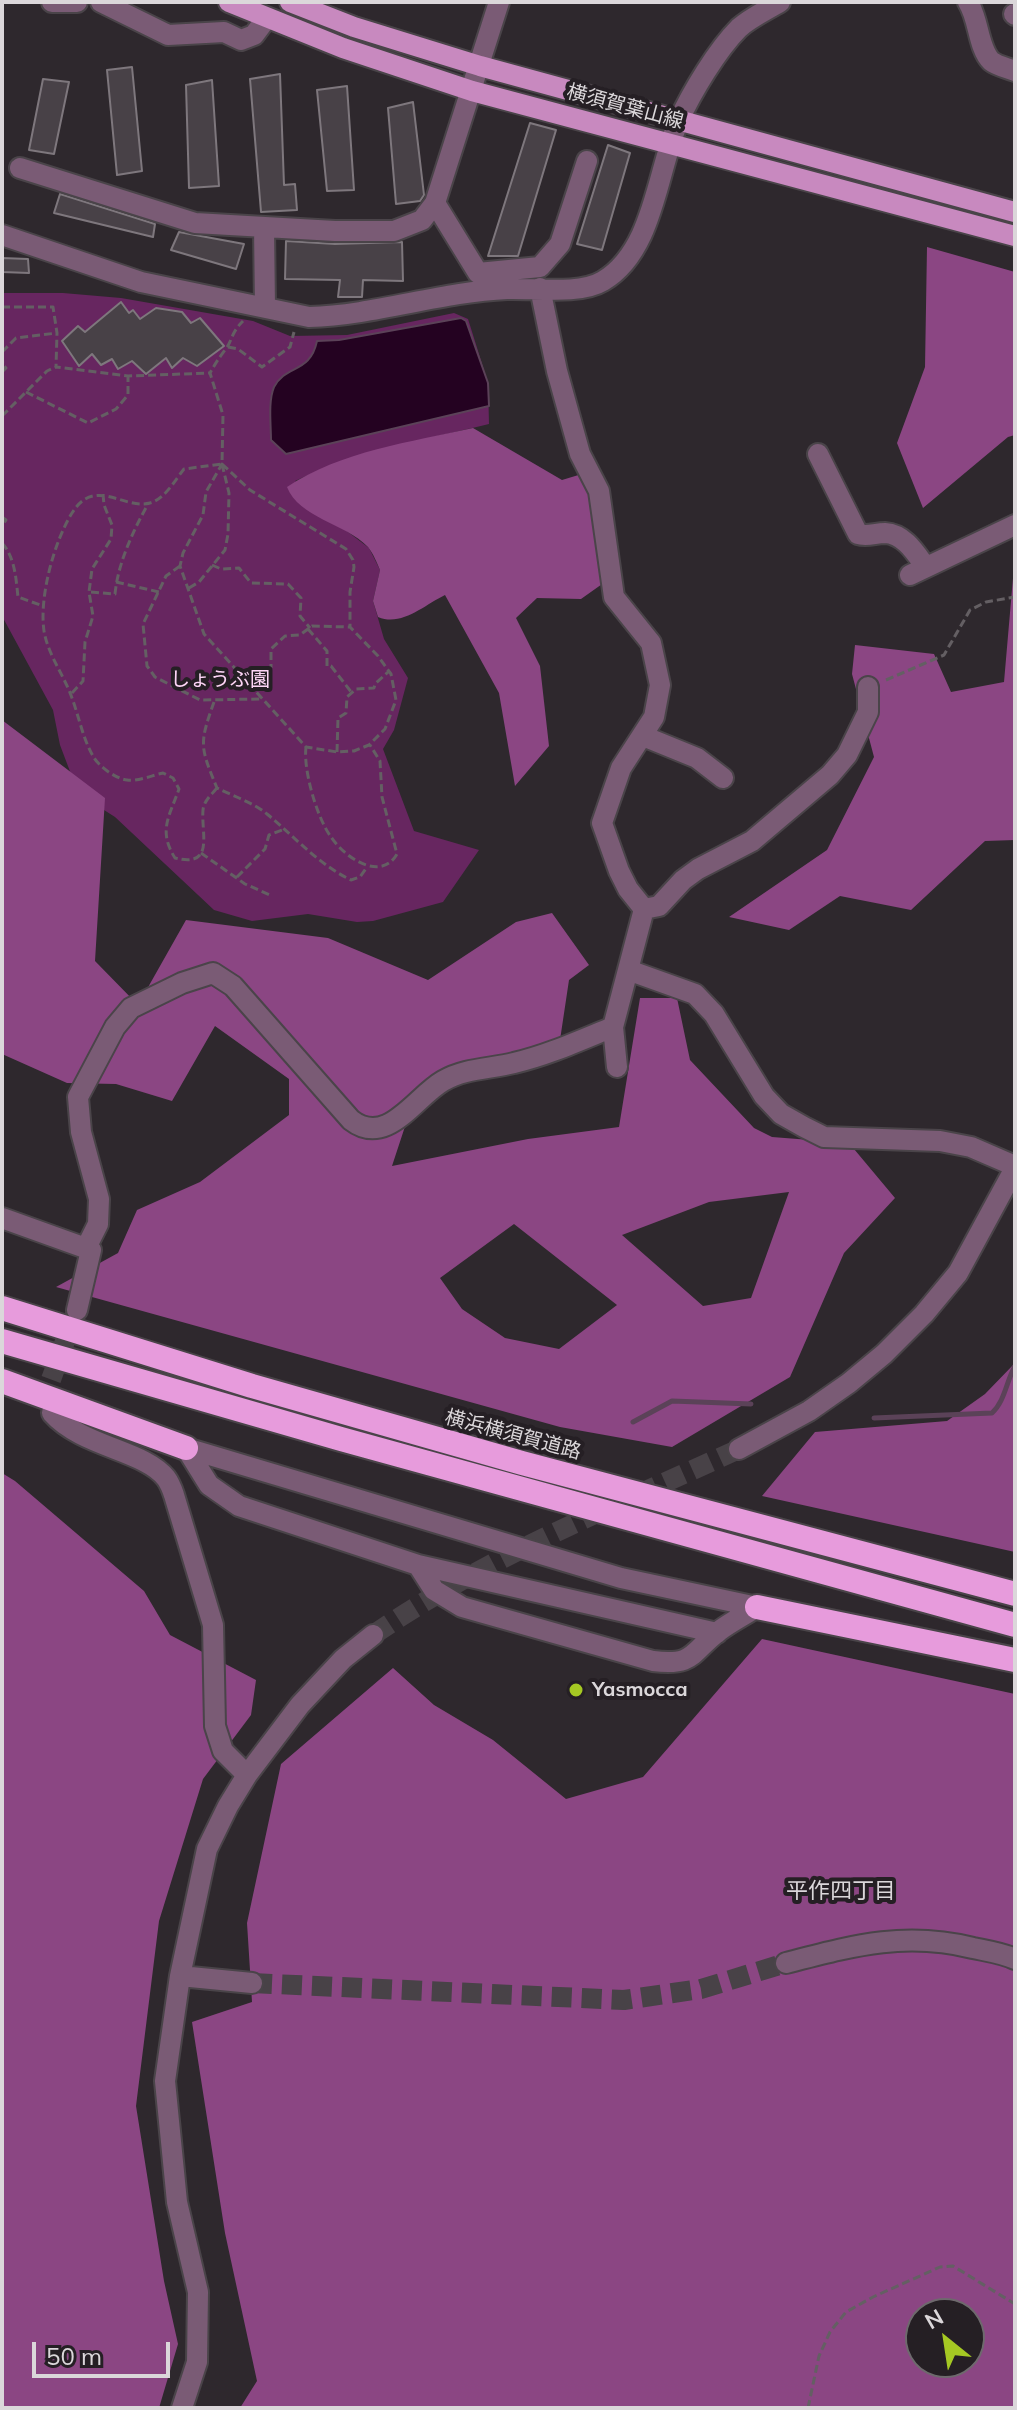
<!DOCTYPE html>
<meta charset="utf-8">
<style>
body{margin:0}
#map{position:relative;width:1017px;height:2410px;overflow:hidden;background:#2e282d;font-family:Mulish,sans-serif}
canvas{display:block}
.frame{position:absolute;inset:0;border:4px solid #dbd7da;pointer-events:none}
.north{position:absolute;left:905px;top:2298px;width:80px;height:80px;box-sizing:border-box;background:#251f24;border:2px solid #6e696d;border-radius:50%;rotate:330deg;font-size:22px;font-weight:700;line-height:32px;text-align:center;color:#dbd7da}
.north::after{content:'';display:block;margin:auto;width:28px;height:36px;background:#a5c823;clip-path:polygon(50% 0,100% 100%,50% 72%,0 100%)}
.scale{position:absolute;left:32px;top:2342px;width:138px;height:36px;box-sizing:border-box;border:4px solid #dbd7da;border-top:0;padding-left:10px;font-size:24px;line-height:28px;white-space:nowrap;color:#dbd7da;-webkit-text-stroke:6px #251f24;paint-order:stroke}
</style>
<div id="map">
<canvas width="1017" height="2410"></canvas>
<div class="frame"></div>
<div class="north">N</div>
<div class="scale">50 m</div>
</div>
<script>
const ctx = document.querySelector('canvas').getContext('2d');
ctx.lineJoin = 'round';
function fill(path, color) { ctx.fillStyle = color; ctx.fill(path, 'evenodd'); }
function trace(path, color, width, dash) { ctx.strokeStyle = color; ctx.lineWidth = width; ctx.lineCap = dash ? 'butt' : 'round'; ctx.setLineDash(dash || []); ctx.stroke(path); }
function drawText(font, color, halo, rows, align = 'center') {
  ctx.font = font + ' Mulish,"Noto Sans JP",sans-serif'; ctx.lineWidth = 8; ctx.setLineDash([]); ctx.textBaseline = 'middle'; ctx.strokeStyle = halo; ctx.fillStyle = color; for (const [text, x, y, turn = 0] of rows) {
    ctx.save(); ctx.translate(x, y); ctx.rotate((+turn || 0) * Math.PI / 180); ctx.textAlign = isNaN(turn) ? turn : align; if (halo) ctx.strokeText(text, 0, 0); ctx.fillText(text, 0, 0); ctx.restore();
  }
}
const green = new Path2D(`
 M2,293H63L121,298L253,321L290,336L347,335L454,313L468,319L488,383L489,424C423,440 357,452 295,481L348,532L369,548L380,570L373,601L384,639L408,678L394,730L383,749L414,831L479,850L443,902L373,921L357,922L308,914L252,921L214,910L115,817L93,803L74,782L60,745L53,710L2,616Z`);
const forest = new Path2D(`
 M927,247L1015,272V435L1008,437L923,508L897,443L925,367Z
 M473,428L562,480L595,470L605,582L581,599L537,598L516,618L540,666L549,746L515,786L499,693L445,595C424,605 402,627 378,617L373,601L380,570C377,563 373,553 368,547C345,523 299,518 287,487C341,451 411,442 473,428Z
 M1015,555V840L985,841L911,910L840,896L789,930L729,917L827,850L874,757L852,674L855,645L934,654L951,692L1004,682Z
 M2,720L105,798L95,961L138,1005L186,920L328,938L428,980L516,922L552,913L589,965L569,980L557,1060L417,1090L392,1166L528,1139L619,1127L640,998H677L690,1060L754,1128L772,1137L849,1143L895,1198L844,1253L790,1377L672,1447L560,1427L56,1287L118,1253L137,1210L200,1182L289,1115V1079L215,1026L172,1101L116,1084L67,1083L2,1054ZM789,1192L751,1298L703,1306L622,1235L709,1202ZM514,1224L617,1305L559,1349L505,1338L462,1309L440,1278Z
 M1015,1363V1552L762,1496L815,1432L947,1421L985,1394Z
 M2,1473L15,1481L144,1591L170,1635L256,1680L251,1715L203,1779L159,1921L136,2106L164,2281L178,2344L159,2408H2Z
 M762,1639L1015,1694V2408H240L257,2381L225,2233L192,2022L252,2002L247,1923L281,1764L393,1668L434,1705L493,1740L566,1799L643,1777ZM921,2314H969V2362H921Z`);
const water = new Path2D(`
 M461,318L466,321L488,383L489,406L286,454L271,440C271,425 268,401 274,387C286,364 310,374 317,341L339,340Z`);
const stream = new Path2D(`
 M874,1418L992,1413C1005,1401 1006,1382 1015,1366
 M633,1422L672,1401L751,1404`);
const building = new Path2D(`
 M132,67L142,171L117,175L107,70Z
 M280,74L284,185L295,184L297,210L261,212L250,79Z
 M43,79L69,82L54,154L29,150Z
 M212,80L219,186L189,188L186,85Z
 M347,86L354,190L327,191L317,90Z
 M413,102L424,195L420,201L396,204L388,108Z
 M530,123L556,130L518,256H488Z
 M608,145L630,153L602,250L577,244Z
 M60,194L155,224L153,237L54,213Z
 M179,232L244,244L236,269L171,250Z
 M286,241L335,244L402,242L403,281L363,280L362,297H338L340,280L285,279Z
 M2,258L28,259L29,273L2,272Z
 M121,302L129,313L133,310L140,319L156,308L182,312L191,323L200,318L224,346L197,366L183,358L172,368L166,358L146,374L132,361L118,369L112,359L101,365L92,354L79,366L62,341L78,326L85,332Z`);
const minorTunnel = new Path2D(`
 M51,1409L49,1385L75,1314
 M373,1635C486,1557 615,1506 739,1449
 M252,1983L624,2000L701,1989L786,1963`);
const path = new Path2D(`
 M2,307H53L57,333L56,367L128,376L210,373
 M228,347L238,349L262,367L290,347L294,332
 M2,352L16,338L57,333
 M2,355L3,365L6,368L2,372
 M26,392L88,423L116,409L128,395V376
 M2,416L47,371L56,367
 M222,464L250,490L346,549L353,560L354,567L350,592V627L378,656L391,674L396,700L385,729L369,745L354,751L337,752L306,747L204,634L180,566L183,553L203,515L206,492Z
 M2,517L6,520L2,526
 M2,543C15,557 16,579 18,597L43,606
 M212,565L221,569L239,568L251,583L288,584L301,598L300,616L310,628
 M180,566L166,576L143,624L147,666L155,677L200,700L262,699
 M116,582L159,592
 M189,588L199,582L225,550L228,534L229,493L222,464L223,415L210,373C215,364 219,358 225,350C233,340 230,334 243,321
 M91,592L115,594C118,563 133,531 148,504
 M308,629L327,651V666H331L352,693
 M886,680L944,655L970,610L986,602L1015,597
 M249,686L271,667V649L285,636L300,635L312,626L350,627
 M72,693L83,681L85,642L93,616L89,592L92,569L111,539L112,525L104,505L103,494
 M214,702C199,744 200,747 217,788C233,796 254,803 267,814C296,838 318,864 351,880L360,877L367,867
 M306,747C303,770 317,818 331,837C345,858 381,882 397,854L382,797L380,761L370,745
 M337,752L338,718L346,713L347,697L356,689L374,688L375,684L388,672
 M217,788C211,795 204,801 203,810C201,834 215,868 175,858C158,831 169,817 179,789L173,778L163,773C153,775 137,782 127,780C116,779 98,766 93,756C83,739 79,717 72,698C64,675 48,655 44,631C39,597 54,542 72,513C95,476 123,510 150,503C165,499 175,480 184,469L222,464
 M201,853L245,884L270,895
 M237,877L265,849L269,835L282,830
 M808,2408L819,2356L830,2332L846,2312L873,2297L940,2267L953,2266L1015,2304`);
const minor = new Path2D(`
 M52,2H77
 M101,2L168,35L224,32L241,40L254,35L266,19
 M968,2C979,19 978,48 991,61C997,66 1008,68 1015,71
 M1014,14L1015,15
 M20,168L195,223L335,231H394L422,220L435,203L499,2
 M435,203L478,273L540,267L560,244L587,161
 M264,227L265,308
 M2,235L141,282L309,317C376,315 440,292 507,289C534,288 580,295 603,281C654,251 657,170 679,120C692,92 717,50 739,28C750,18 767,10 780,2
 M540,288L557,371L580,454L599,491L614,597L651,643L660,685L654,717L621,768L602,823L619,871L628,889L644,909L613,1027L617,1067
 M818,454L858,534C867,537 875,533 885,533C904,534 915,552 925,566
 M910,575L1015,525
 M643,736L697,758L723,778
 M644,909L659,906L683,880L698,869L752,841L830,775L847,755L868,712V687
 M628,970L695,994L714,1014L764,1096L781,1114L804,1127L824,1137L940,1141L971,1147L1015,1166
 M2,1218L91,1250L77,1310
 M86,1248L98,1224L99,1199L81,1132L78,1097L115,1027L131,1008L182,983L213,973L233,986L351,1120C387,1148 415,1097 443,1081C465,1068 491,1069 514,1063C548,1055 581,1040 613,1027
 M52,1413C82,1447 144,1450 166,1478C169,1482 172,1489 174,1495L213,1625L215,1726L223,1751L247,1775
 M186,1448L209,1485L239,1506L418,1565L434,1590L462,1607L653,1661C695,1666 690,1653 719,1631C731,1622 745,1615 757,1607
 M186,1448L621,1578L757,1607
 M739,1449L809,1411L849,1383L884,1354L924,1314L958,1273L1015,1168
 M418,1565L717,1633
 M786,1963C852,1946 904,1931 973,1948C987,1951 1002,1953 1015,1959
 M180,1976L252,1983
 M182,2408L197,2362L198,2292L177,2202L165,2081L180,1976L207,1849L228,1806L247,1775L300,1705L343,1659L373,1635`);
const major = new Path2D(`
 M229,2L343,48L472,91L1015,236
 M290,2L354,27L480,66L1015,212`);
const highway = new Path2D(`
 M2,1308L252,1386L522,1463L1015,1594
 M2,1341L341,1439L1015,1625
 M2,1381L186,1448
 M757,1607L1015,1660`);
const markers = [
 [576,1690,8,"#a5c823"]
];
const streetNames = [
 ["横須賀葉山線",625,107,15],
 ["横浜横須賀道路",513,1435,15]
];
const parkNames = [
 ["しょうぶ園",220,680]
];
const poiNames = [
 ["Yasmocca",592,1690]
];
const neighbourhoodNames = [
 ["平作四丁目",841,1891]
];
fill(green, '#672660');
fill(forest, '#8b4683');
fill(water, '#240221');
trace(water, '#5b4258', 2);
trace(stream, '#5b4258', 5);
fill(building, '#484147');
trace(building, '#7e777d', 2);
trace(minorTunnel, '#484247', 20, [20, 10]);
trace(minor, '#4a4449', 24);
trace(major, '#4a4449', 24);
trace(highway, '#4a4449', 28);
trace(path, '#645f63', 3, [8, 4]);
trace(minor, '#7a5b75', 20);
trace(major, '#c889bf', 20);
trace(highway, '#e79bdc', 24);
for (const [x, y, r, color] of markers) { const dot = new Path2D(); dot.arc(x, y, r, 0, 2 * Math.PI); ctx.fillStyle = color; ctx.fill(dot); trace(dot, '#251f24', 3); }
drawText('20px', '#dbd7da', '#251f24', streetNames);
drawText('20px', '#fdd5f6', '#251f24', parkNames);
drawText('bold 20px', '#dbd7da', '#251f24', poiNames, 'left');
drawText('22px', '#dbd7da', '#251f24', neighbourhoodNames);
</script>
